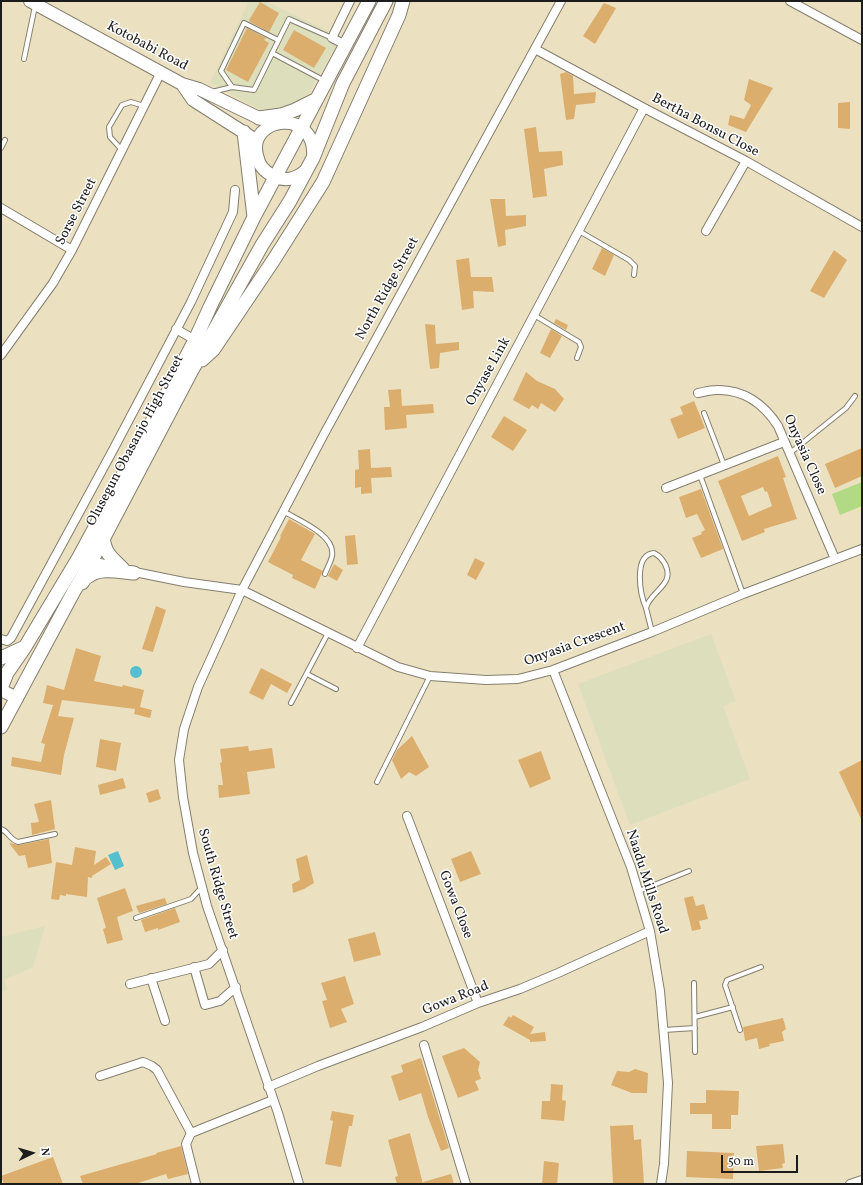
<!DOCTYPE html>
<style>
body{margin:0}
#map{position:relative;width:863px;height:1185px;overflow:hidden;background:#ebe1c0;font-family:Vollkorn,serif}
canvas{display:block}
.frame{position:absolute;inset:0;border:2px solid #1c1c1c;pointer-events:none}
.north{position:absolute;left:12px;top:1133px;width:40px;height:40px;-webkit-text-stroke:3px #fff;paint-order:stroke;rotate:85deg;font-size:11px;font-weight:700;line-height:16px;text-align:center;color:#1c1c1c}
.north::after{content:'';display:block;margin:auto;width:14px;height:18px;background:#1c1c1c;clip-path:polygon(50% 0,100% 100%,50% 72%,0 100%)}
.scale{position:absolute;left:721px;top:1155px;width:77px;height:18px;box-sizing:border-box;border:2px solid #1c1c1c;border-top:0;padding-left:5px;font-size:12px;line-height:14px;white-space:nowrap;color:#1c1c1c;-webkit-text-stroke:3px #fff;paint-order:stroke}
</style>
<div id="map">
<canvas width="863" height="1185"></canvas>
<div class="frame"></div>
<div class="north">N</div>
<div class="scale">50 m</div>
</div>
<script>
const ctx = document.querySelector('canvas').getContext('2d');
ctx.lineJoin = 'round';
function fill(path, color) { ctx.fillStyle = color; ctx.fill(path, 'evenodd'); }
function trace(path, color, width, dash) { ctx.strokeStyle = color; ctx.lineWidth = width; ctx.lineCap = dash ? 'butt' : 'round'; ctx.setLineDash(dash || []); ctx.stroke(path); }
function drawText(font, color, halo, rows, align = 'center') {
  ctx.font = font + ' Vollkorn,serif'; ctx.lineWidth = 3; ctx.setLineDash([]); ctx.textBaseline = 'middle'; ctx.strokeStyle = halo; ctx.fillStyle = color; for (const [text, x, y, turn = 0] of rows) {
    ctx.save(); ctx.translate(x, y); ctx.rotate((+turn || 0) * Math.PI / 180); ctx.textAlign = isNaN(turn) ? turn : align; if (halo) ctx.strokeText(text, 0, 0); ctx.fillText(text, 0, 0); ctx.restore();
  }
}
const built = new Path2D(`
 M249,1H265L341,37L308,94L284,111L267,113L210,83Z
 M711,634L736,701L723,706L750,779L630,825L578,684Z
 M45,926L33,967L4,980L8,989L1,992V937Z`);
const green = new Path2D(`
 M862,482V506L840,515L832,494Z`);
const water = new Path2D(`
 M130 672a6 6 0 1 1 12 0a6 6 0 1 1-12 0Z
 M118,851L124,866L115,870L108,855Z`);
const building = new Path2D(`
 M260,2L279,13L269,32L250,22L249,20Z
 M604,3L616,8L595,44L583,36Z
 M247,28L266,38L264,40L269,43L248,82L226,70Z
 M294,30L326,48L314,68L283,50Z
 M566,72L573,76L574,94L596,92L595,103L576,105L574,119L566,120L560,74Z
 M749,79L773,88L746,132L728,125L730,115L744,119L751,105L744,100Z
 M850,102V129L838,128V103Z
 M536,127L539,152L562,151L563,165L544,169L547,196L533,198L524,129Z
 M490,199H505L506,216L526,215V226L505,230L506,245L498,247Z
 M602,248L614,255L605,276L592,269Z
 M834,250L847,260L824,298L810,291Z
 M469,258L471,277H492L494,292L473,291L474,308L462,310L456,260Z
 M556,319L568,325L566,330L554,323Z
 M425,324L435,325L436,344L459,342V350L440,353L439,368L430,369Z
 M551,329L562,336L550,358L540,353Z
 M526,372L537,381L555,389L564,399L555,412L541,403L538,409L532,405L529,409L513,400Z
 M401,389L402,406L433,404L434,413L406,415L407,428L385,430L384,407H390L388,390Z
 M694,401L705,428L678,439L670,419L683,414L680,407Z
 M504,416L527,430L513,451L491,437Z
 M862,448V476L835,488L825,464Z
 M370,449L371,468L391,467L392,477L371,478L372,493L361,494V487L355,488V470L359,469L358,450Z
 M778,456L786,477L783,478L797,519L764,529L765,532L742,541L718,481ZM763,487L765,492L767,491L772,506L749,516L741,496Z
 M701,489L723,549L701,558L692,538L702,534L701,532L705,530L697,514L686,518L679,497Z
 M289,519L315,534L301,560L323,571L315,589L292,578L293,575L268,562L281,537L280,536Z
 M355,535L358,564L347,565L345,536Z
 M475,558L485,563L476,580L467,575Z
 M334,564L343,570L337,581L328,576Z
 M156,606L166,610L153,652L142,649Z
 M76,648L101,656L94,681L122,687L123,685L144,690L140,707L152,710L150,718L134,714L135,709L62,700L58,716L74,718L64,755L61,775L11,766L12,757L41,762L45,744L41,743L53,705L43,703L47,685L64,690Z
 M261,668L292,684L287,693L271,684L263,700L249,693Z
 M412,736L429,767L416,776L409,772L401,779L392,760L397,750Z
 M100,739L121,743L116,771L96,767Z
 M248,746L249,751L272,748L275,768L247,772L250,794L219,798L218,785H223L220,763L222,762L220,749Z
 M541,751L551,779L530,788L518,760Z
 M862,760V821L839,772Z
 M123,778L126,788L100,795L98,785Z
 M158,789L161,799L149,803L146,793Z
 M51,800L55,829L32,835L31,823L39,822L34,804Z
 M49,839L52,863L28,868L25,855L19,856L9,843L19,845Z
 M75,847L96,851L94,865L106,857L111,864L92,876V878L88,877L87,897L66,894V896L60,895L59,900L51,899L56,862L72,865Z
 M471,851L481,874L460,882L451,859Z
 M307,855L314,883L304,889L293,893L292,884L300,880L296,859Z
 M125,888L133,911L117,917L123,940L107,944L103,929L106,928L97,898Z
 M693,896L696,906L704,904L708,919L699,921L701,929L692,931L684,898Z
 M165,898L167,904L139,913L136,906Z
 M175,908L180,922L158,930V928L145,932L141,920Z
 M375,932L381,955L354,962L348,939Z
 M345,976L354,1004L341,1009L347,1022L330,1028L322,1001L327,1000L321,983Z
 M513,1015L534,1027L530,1034L545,1032L546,1041L530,1042V1040L503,1025L509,1016L511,1018Z
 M783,1018L786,1029L782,1032L784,1041L769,1044L770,1046L759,1049L757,1038L745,1041L743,1027Z
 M464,1048L480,1062L478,1070L481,1079L475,1081L479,1090L458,1098L442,1056Z
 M421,1058L449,1148L441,1151L428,1117L421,1093L399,1101L391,1076L403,1072L401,1065Z
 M635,1069L648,1073L647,1093H632L611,1085L617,1071L629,1072Z
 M551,1084L563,1085L562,1100L566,1101L564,1121L541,1119L542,1101H550Z
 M706,1090L739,1091L738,1115H731V1129H712V1114H690V1103H706Z
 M332,1111L354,1115L352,1126H349L341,1167L325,1164L333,1121L330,1120Z
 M633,1125L634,1140L641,1139L644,1184H613L610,1126Z
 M410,1133L423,1184H397L395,1177L398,1176L388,1140Z
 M783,1144L785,1163L782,1164L783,1168L759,1171L756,1146Z
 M181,1146L188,1174L168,1179L166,1174L135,1184H83L80,1176L157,1154L156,1153Z
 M687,1151L734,1153L733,1179L686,1177Z
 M53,1157L63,1184H4L1,1176Z
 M544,1161L559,1163L557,1184H542Z
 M451,1174L454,1184H424L423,1182Z`);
const lane = new Path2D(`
 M272,53L325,81
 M24,59L35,6
 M232,87L221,71L244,23L278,40
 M212,92L232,87L254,90L289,19L332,38
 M1,148L5,140
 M122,150L110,137L109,127L122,105L131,102L144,106
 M579,231L629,260L635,266L634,275
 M534,315L579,342L581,347L577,358
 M704,413L724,465
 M790,453L846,408L855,396
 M700,475L743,594
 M283,511C298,520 336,535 332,556C331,562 327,568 325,574
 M654,553C660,556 662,559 665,564C676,585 650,591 646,608C640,594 633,555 654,553Z
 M646,608L652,632
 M307,674L336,689
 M291,703L328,633
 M377,782L430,676
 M1,829C8,831 10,840 18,842L55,834
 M639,891L689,871
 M136,918L191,899L202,887
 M694,983L695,1052
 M695,1017L733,1007
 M664,1030L695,1028
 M740,1030L725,985L727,980L761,967`);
const street = new Path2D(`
 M790,1L862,40
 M346,45L332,38L350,1
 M535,49L644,108L746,161L862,227
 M1,208L72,250
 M706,231L746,161
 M176,329L195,340
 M1,355L53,283L72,250L161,72
 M698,393C704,392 710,390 716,390C743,389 764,404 778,426L835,559
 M666,488L784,442
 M87,560L113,566
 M130,571L184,582L242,590L398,667L430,676L486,680L518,679L553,670L652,632L743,594L862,549
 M1,639L7,641L11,638L113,450L191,302L233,212L235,190
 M357,648L644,108
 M553,670L631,867L650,931L660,991L668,1083L664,1164L661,1184
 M407,816L478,1003
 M194,967L205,1005L220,1001L236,987
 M151,978L165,1021
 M130,984L209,964L223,950
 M424,1045L466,1184
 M100,1076L143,1062L152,1066L157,1070L191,1133L186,1144L196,1184
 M268,1087L318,1066L422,1027L478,1003L520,989L558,973L650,931
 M191,1133L273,1100
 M299,1184L278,1113L207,906L193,853L183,797L179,760L184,729L198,687L242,590L323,436L561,1
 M850,1184L862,1180`);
const secondary = new Path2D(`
 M30,1L182,84L199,89L259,118L276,123
 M182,84L193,100L251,137
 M304,172C295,179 285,182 273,176C264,171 259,166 257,155C247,117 317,106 313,158
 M1,690L17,698`);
const primary = new Path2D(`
 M259,118L281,115L295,110L317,99
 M244,132L254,217
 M202,360L213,350L273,261L323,182L399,15L403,1
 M103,537C105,554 111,557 123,569
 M82,583C84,580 86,577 89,576C100,567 120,572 134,573
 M1,658L25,647
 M1,688L7,673L25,647L79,557L170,388L195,340L210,307L254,217L369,1
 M1,727L74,591L91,562L192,370L262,245L290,201L313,158L343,83L386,1`);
const streetNames = [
 ["Kotobabi Road",147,47,28],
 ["Bertha Bonsu Close",705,126,28],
 ["Sorse Street",77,212,-63],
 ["North Ridge Street",388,289,-61],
 ["Onyase Link",489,372,-61],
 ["Olusegun Obasanjo High Street",136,441,-62],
 ["Onyasia Close",804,455,66],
 ["Onyasia Crescent",575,645,-20],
 ["Naadu Mills Road",646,882,72],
 ["South Ridge Street",217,884,74],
 ["Gowa Close",455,905,69],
 ["Gowa Road",456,999,-22]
];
fill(built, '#dcdebc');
fill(green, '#b2da85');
fill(water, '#54bfcf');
fill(building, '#dcae6e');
trace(lane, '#847e6e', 6);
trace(street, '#847e6e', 10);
trace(secondary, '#847e6e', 14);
trace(primary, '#847e6e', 15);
trace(lane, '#fff', 4);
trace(street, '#fff', 8);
trace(secondary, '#fff', 12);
trace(primary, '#fff', 13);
drawText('14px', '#1c1c1c', '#fff', streetNames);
</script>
